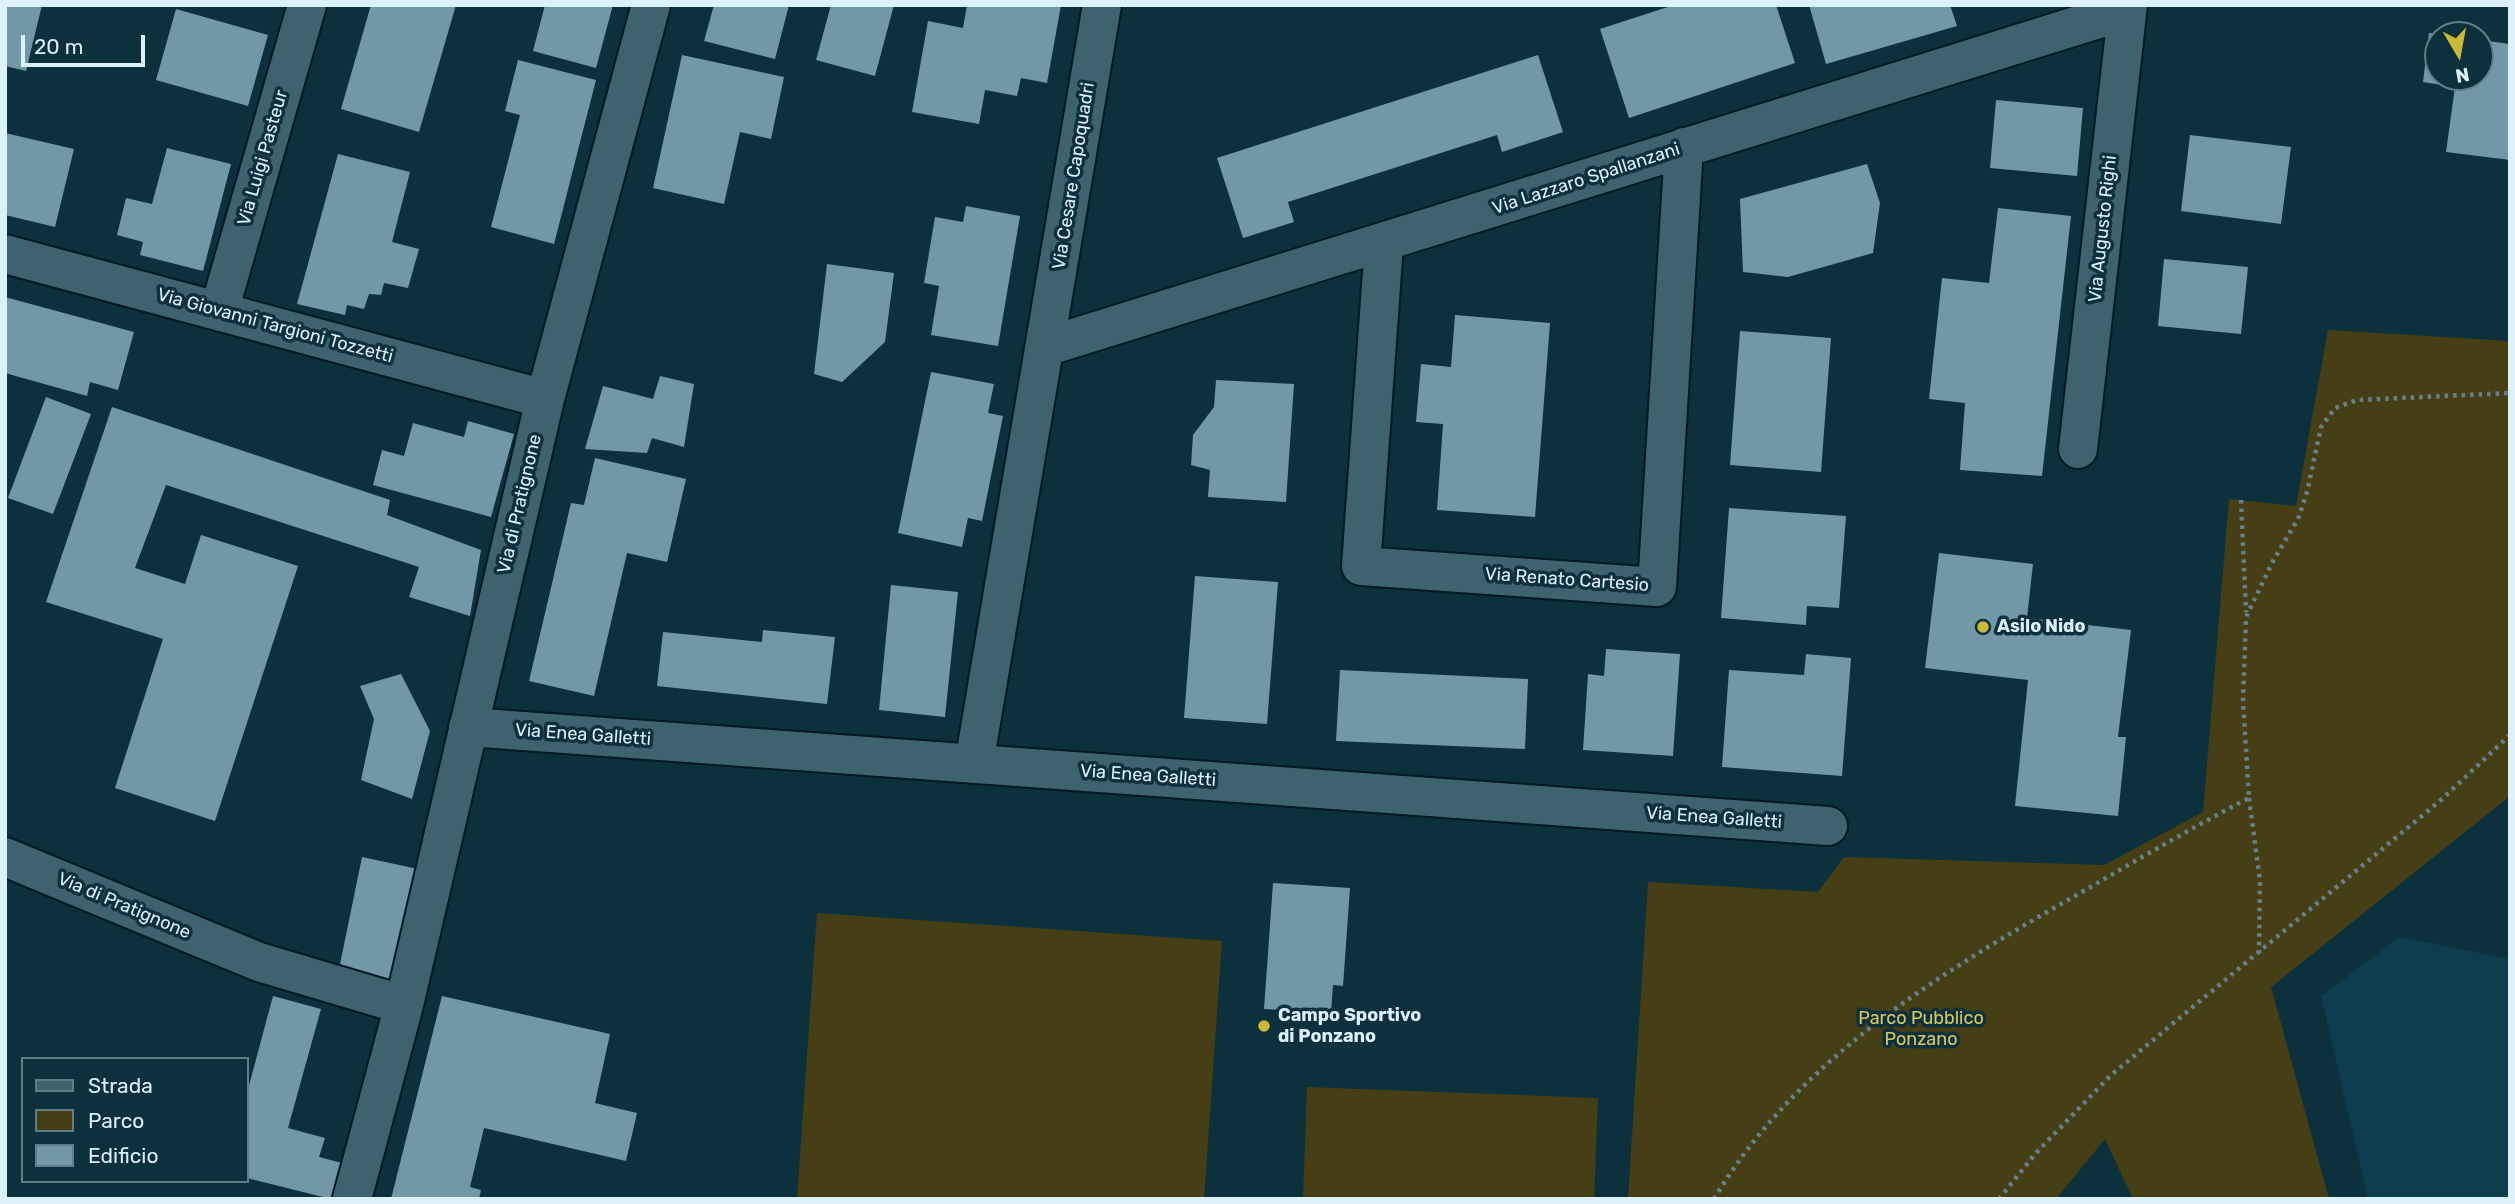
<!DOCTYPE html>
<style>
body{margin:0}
#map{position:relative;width:2515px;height:1204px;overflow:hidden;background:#0c313d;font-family:Rubik,sans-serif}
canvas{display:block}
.frame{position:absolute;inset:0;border:7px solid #ddf1f8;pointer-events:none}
.legend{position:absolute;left:21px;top:1057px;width:228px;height:126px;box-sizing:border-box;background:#0c313d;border:2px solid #607e88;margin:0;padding:9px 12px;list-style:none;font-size:21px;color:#ddf1f8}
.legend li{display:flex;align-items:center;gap:14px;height:35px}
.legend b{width:35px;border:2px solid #607e88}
.north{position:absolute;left:2424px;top:21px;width:70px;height:70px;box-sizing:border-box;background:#0c313d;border:2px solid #607e88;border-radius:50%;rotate:170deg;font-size:19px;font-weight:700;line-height:28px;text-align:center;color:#ddf1f8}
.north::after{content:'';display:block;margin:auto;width:24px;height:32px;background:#cdb938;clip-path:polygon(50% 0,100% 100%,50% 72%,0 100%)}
.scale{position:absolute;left:21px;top:35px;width:124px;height:32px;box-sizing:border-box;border:4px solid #ddf1f8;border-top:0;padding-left:9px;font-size:21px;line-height:24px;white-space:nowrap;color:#ddf1f8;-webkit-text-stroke:5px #0c313d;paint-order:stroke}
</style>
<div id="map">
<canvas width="2515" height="1204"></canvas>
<div class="frame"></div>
<ul class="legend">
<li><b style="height:9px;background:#3f626f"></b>Strada</li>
<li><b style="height:19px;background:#463f16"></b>Parco</li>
<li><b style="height:19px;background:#7297a6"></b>Edificio</li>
</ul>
<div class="north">N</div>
<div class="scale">20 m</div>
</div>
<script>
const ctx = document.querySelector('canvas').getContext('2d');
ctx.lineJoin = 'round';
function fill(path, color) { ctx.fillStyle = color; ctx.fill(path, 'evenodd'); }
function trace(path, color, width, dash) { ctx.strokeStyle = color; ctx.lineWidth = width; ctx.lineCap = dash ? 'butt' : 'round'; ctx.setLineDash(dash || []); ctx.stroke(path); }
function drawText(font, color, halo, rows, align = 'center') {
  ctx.font = font + ' Rubik,sans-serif'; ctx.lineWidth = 7; ctx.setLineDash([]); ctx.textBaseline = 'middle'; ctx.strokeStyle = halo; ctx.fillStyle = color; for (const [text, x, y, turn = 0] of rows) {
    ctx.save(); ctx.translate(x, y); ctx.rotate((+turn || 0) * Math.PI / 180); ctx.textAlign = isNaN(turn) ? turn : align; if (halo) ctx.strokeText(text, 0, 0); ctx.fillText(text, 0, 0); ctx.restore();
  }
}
const built = new Path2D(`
 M2400,937L2510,959V1199H2368L2321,996Z`);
const green = new Path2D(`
 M2328,330L2510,341V796L2271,987L2329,1199H2133L2105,1139L2056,1199H1628L1648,882L1818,892L1844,857L2104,865L2203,812L2229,499L2296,506Z
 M817,913L1222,941L1204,1199H797Z
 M1307,1087L1598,1098L1594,1199H1303Z`);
const building = new Path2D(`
 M5,5H42L26,71L5,66Z
 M371,5H456L419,132L341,109Z
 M545,5H613L596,68L533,51Z
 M714,5H789L775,59L704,41Z
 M831,5H894L875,76L816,60Z
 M967,5H1061L1047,83L1021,78L1017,96L985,90L979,124L912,112L928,21L963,28Z
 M1674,5H1776L1795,63L1629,118L1600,29Z
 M1809,5H1950L1957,26L1826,64Z
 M176,9L268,35L248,106L156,80Z
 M2429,33L2438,34V77H2480V40L2510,44V160L2446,152L2455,87L2423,82Z
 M682,55L784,77L771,139L740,132L724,204L653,188Z
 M1538,55L1563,132L1502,152L1497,135L1288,202L1294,222L1243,238L1217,158Z
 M518,60L596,80L554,244L491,227L520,115L505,111Z
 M1996,100L2083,108L2077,176L1990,168Z
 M5,133L74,149L55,227L5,215Z
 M2190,135L2291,147L2281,224L2181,211Z
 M167,148L231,164L203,271L140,255L143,242L117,235L126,198L152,204Z
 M338,154L410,172L392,242L419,249L408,288L384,283L381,295L369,294L364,309L347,305L345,315L297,304Z
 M1867,164L1880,203L1873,253L1788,277L1743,272L1740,199Z
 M966,206L1020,216L998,346L931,335L939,286L924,283L935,217L963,222Z
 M1998,208L2071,216L2042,476L1960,470L1965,403L1929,399L1942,278L1989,283Z
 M2164,259L2248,267L2241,334L2158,326Z
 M827,264L894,273L885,342L842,382L814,374Z
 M5,297L134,332L118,390L90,382L87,396L5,373Z
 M1455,315L1550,323L1535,517L1437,510L1443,424L1416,422L1421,364L1451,367Z
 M1740,331L1831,338L1821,472L1730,465Z
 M931,372L994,384L988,413L1003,416L982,521L968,518L962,547L898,533Z
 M660,376L694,384L684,447L652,438L647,453L585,449L603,386L653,399Z
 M1216,380L1294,384L1286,502L1208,497L1210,470L1191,465L1193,435L1214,407Z
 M46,397L91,414L53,514L8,498Z
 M112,407L390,500L387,515L481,550L470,616L409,597L419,567L166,485L135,568L185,584L201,535L298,566L215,821L115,788L163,639L46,602Z
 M468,421L514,434L491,517L373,485L382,450L404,456L413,423L464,437Z
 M595,458L686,479L667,562L627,553L594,696L529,681L571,503L584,505Z
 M1729,508L1846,516L1839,608L1807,606L1806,625L1721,618Z
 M1939,553L2033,564L2027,618L2131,630L2118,737H2126L2118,816L2015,806L2028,680L1925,668Z
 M1195,576L1278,582L1267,724L1184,718Z
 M891,585L958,592L945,717L879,710Z
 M763,630L835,637L827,704L657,686L663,632L762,642Z
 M1606,649L1680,654L1673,756L1583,750L1588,674L1604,676Z
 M1806,654L1851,658L1842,776L1722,767L1729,670L1804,675Z
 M1340,670L1528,679L1525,749L1336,741Z
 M401,674L430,731L412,799L361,780L374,719L360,686Z
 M362,857L427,871L402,987L338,974Z
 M1273,883L1350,888L1343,986L1333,985L1331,1013L1264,1009Z
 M273,996L321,1009L288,1128L325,1138L319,1157L342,1163L331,1199L247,1178V1093Z
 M442,996L610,1034L595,1103L637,1113L626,1161L484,1128L470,1187L481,1190L479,1199H391Z`);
const path = new Path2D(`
 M2241,500L2246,612
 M2249,798L2260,881L2259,953
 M1714,1199C1798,1058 1943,971 2082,892C2137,860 2193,827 2249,798L2243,701L2246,617L2273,561L2298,519L2307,492L2321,427L2335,408L2357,400L2510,393
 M1999,1199L2036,1153L2110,1076L2441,800L2510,735`);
const street = new Path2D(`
 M1384,244L1361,566L1657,587L1684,147
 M5,254L545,399
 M219,311L307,5
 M1045,347L2127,10
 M2078,449L2128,5
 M468,727L1828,826
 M974,764L1102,5
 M5,857L259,962L404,1005
 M352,1199L404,1005L545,399L651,5`);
const markers = [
 [1983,627,7,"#cdb938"],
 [1264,1026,7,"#cdb938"]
];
const streetNames = [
 ["Via Luigi Pasteur",263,158,-74],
 ["Via Cesare Capoquadri",1074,176,-81],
 ["Via Lazzaro Spallanzani",1586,179,-18],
 ["Via Augusto Righi",2103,229,-84],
 ["Via Giovanni Targioni Tozzetti",275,326,15],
 ["Via di Pratignone",520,504,-77],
 ["Via Renato Cartesio",1567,580,4],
 ["Via Enea Galletti",583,735,4],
 ["Via Enea Galletti",1148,776,4],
 ["Via Enea Galletti",1714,818,4],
 ["Via di Pratignone",124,906,23]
];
const poiNames = [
 ["Asilo Nido",1997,627],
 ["Campo Sportivo",1278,1016],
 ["di Ponzano",1278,1037]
];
const parkNames = [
 ["Parco Pubblico",1921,1019],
 ["Ponzano",1921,1040]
];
fill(built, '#0e3e4d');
fill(green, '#463f16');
fill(building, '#7297a6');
trace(street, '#001820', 42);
trace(path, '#65828c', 4.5, [3.5, 5]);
trace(street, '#3f626f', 38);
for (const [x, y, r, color] of markers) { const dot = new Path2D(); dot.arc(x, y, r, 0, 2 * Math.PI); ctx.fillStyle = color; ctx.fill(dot); trace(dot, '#0c313d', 2.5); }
drawText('18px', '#ddf1f8', '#0c313d', streetNames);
drawText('bold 18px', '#ddf1f8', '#0c313d', poiNames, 'left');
drawText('18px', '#dac85e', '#0c313d', parkNames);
</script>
